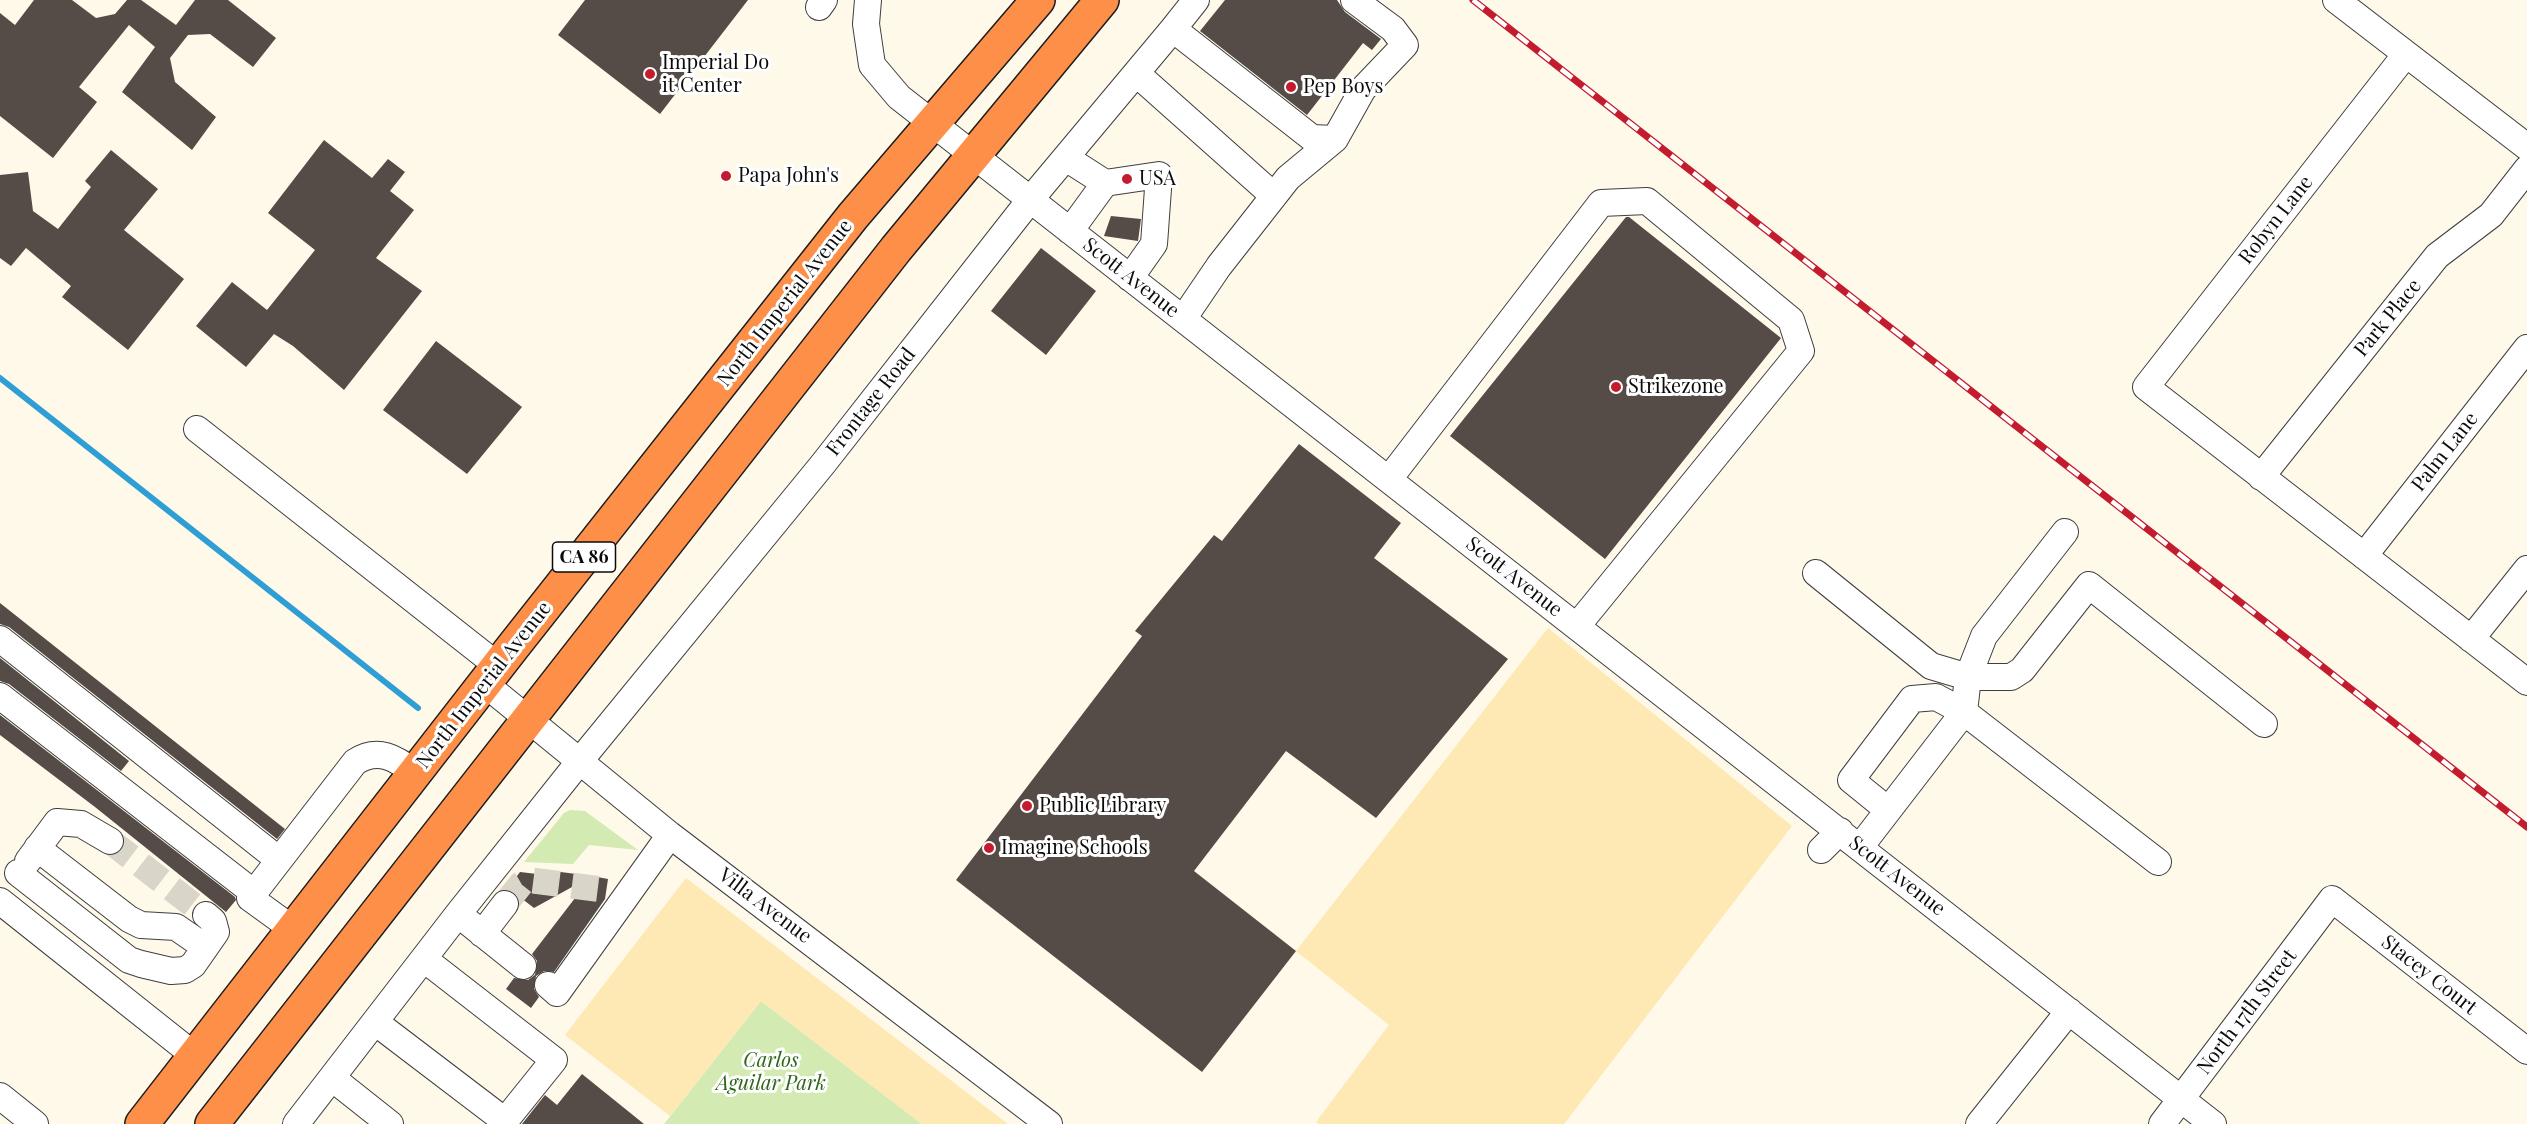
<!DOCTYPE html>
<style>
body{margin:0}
canvas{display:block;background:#fff9ea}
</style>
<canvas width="2527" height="1124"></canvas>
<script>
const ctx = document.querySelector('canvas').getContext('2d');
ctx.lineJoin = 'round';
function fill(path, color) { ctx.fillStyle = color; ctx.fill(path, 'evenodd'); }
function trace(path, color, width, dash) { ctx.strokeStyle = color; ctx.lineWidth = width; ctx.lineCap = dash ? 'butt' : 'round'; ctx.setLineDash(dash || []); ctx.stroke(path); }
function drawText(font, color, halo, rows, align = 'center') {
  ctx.font = font + ' "Playfair Display",serif'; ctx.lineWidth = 6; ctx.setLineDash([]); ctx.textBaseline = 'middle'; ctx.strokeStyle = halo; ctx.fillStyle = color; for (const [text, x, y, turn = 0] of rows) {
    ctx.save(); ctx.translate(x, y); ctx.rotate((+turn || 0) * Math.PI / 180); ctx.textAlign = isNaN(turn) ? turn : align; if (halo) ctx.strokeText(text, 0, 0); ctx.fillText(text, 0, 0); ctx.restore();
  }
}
const green = new Path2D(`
 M570,810L585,811L638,850L589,845L573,864L524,862L564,813Z
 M761,1001L922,1124H664Z`);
const sand = new Path2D(`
 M1548,628L1792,826L1564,1124H1319L1316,1122L1389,1025L1296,951Z
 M686,878L1008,1124H922L761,1001L670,1116L565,1035Z`);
const stream = new Path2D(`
 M0,378L418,708`);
const building = new Path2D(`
 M34,0H72L96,18L115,14L127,0H141L176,25L195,0H228L276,38L253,67L210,34L188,35L170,58L175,82L216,117L192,150L122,92L155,47L129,25L79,87L97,102L53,158L0,116V13L15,25Z
 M585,0H748L660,114L558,35Z
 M1225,0H1337L1345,12L1381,39L1372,50L1363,43L1307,115L1200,31Z
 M324,140L372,178L388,159L405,172L390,191L414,210L376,258L422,291L344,390L293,346L274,334L246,367L196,326L232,282L267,310L315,250L268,213Z
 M111,150L158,189L124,230L184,279L128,350L62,297L71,286L26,248L11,266L0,258V175L28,172L33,211L58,229L91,187L85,181Z
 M1111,216L1141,219L1138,241L1104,236Z
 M1626,217H1629L1781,338L1605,559L1450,436Z
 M1041,248L1096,291L1046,355L991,311Z
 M436,341L522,407L467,474L383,410Z
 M1299,444L1401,523L1374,558L1508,659L1376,818L1286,751L1194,871L1296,951L1202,1072L956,880L1142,636L1135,631L1214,535L1222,541Z
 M0,603L285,829L277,839L9,627L0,624Z
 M0,658L129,761L121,771L9,684L0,681Z
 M0,715L235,897L236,900L226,912L95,807L0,735Z
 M537,869L592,876L534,908L508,888L520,872L537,874Z
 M592,876L608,879L605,899L554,972L544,971L536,976L534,989L539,997L531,1008L506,989L514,978L528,980L535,975L537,961L532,954Z
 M582,1074L644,1124H522L545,1095L557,1105Z`);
const minorTunnel = new Path2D(`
 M110,841L206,915
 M505,904L521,884L528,880L607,890`);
const minor = new Path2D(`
 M868,0L866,24L872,65L899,97L2213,1124
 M1196,0L1173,29L1312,138L1335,139
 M2336,0L2527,147
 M819,7L824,0
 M2406,54L2146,387L2527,682
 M1137,74L1274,196
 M1066,158L1105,183
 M1070,231L1105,183L1159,175L1154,244L1130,278
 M1183,319L1219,266L1288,178L1335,139L1363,89L1405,45L1393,29L1354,0
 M197,429L498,666
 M2261,477L2437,256L2491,215L2527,169
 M1389,479L1601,203L1647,201L1791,320L1801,351L1577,626
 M2364,556L2527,348
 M1816,573L1931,666L1968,677H2011L2022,670L2089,585L2264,724
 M0,639L279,860
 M2471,639L2527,569
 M485,684L670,835L1049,1124
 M0,696L254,893
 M1888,810L1851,780L1912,699L1936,697L1964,712L2158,862
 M1860,847L1964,712L1968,677L1984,636L2065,532
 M37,848L129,919L141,925L176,927L205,947
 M1821,850L1840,831
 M28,861L57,822L81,824L110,841
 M18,873L129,960L141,964L171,971L185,970L193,965L216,932L213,921L206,915
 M0,901L195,1056
 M458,914L523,966
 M294,930L250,898L355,762C378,747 396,758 415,773
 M482,934L505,904
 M548,985L557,993L670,835
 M375,1022L505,1121L554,1060L424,959
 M332,1078L390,1124
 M0,1096L35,1124
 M296,1124L458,914L579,762L823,464L1030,200L1173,29
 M1979,1124L2069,1011
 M2162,1124L2332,899L2527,1051`);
const highway = new Path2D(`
 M142,1124L512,648L853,216L1038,0
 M212,1124L896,249L1102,0`);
const rail = new Path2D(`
 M1473,0L2527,827`);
const markers = [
 [650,74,6,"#c31c2f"],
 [1291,87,6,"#c31c2f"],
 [726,176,6,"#c31c2f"],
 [1127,179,6,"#c31c2f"],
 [1616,387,6,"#c31c2f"],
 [1027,806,6,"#c31c2f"],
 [989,848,6,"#c31c2f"]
];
const shields = [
 [584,557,63]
];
const shieldNames = [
 ["CA 86",584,557]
];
const poiNames = [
 ["Imperial Do",662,63],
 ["it Center",662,86],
 ["Pep Boys",1303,87],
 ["Papa John's",738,176],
 ["USA",1139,179],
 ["Strikezone",1628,387],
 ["Public Library",1039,806],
 ["Imagine Schools",1001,848]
];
const streetNames = [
 ["Robyn Lane",2276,220,-52],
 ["Scott Avenue",1131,278,38],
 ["North Imperial Avenue",785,303,-52],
 ["Park Place",2388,318,-51],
 ["Frontage Road",871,402,-52],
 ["Palm Lane",2445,452,-52],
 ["Scott Avenue",1514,577,38],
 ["North Imperial Avenue",484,685,-52],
 ["Scott Avenue",1897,876,38],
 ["Villa Avenue",765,906,37],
 ["Stacey Court",2429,975,38],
 ["North 17th Street",2247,1012,-53]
];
const parkNames = [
 ["Carlos",771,1061],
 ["Aguilar Park",771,1084]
];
fill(green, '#d3ebb2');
fill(sand, '#fee8b3');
trace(stream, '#2e9ed5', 6);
fill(building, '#554b47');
trace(minorTunnel, '#dad5c9', 26, [26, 13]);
trace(minor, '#3e3e3e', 28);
trace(highway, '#1c1c1c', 36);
trace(minor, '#fff', 26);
trace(highway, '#fd8f49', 33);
trace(rail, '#c31c2f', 7);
trace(rail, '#fff', 4.5, [14]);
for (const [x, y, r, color] of markers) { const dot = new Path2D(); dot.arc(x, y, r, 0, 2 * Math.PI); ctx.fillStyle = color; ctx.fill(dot); trace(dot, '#fff', 2); }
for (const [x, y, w] of shields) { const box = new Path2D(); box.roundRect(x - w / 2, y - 15, w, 30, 4.5); ctx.fillStyle = '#fff'; ctx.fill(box); trace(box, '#0b0b0b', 1.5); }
drawText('bold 18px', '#0b0b0b', null, shieldNames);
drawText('20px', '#0b0b0b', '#fff', poiNames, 'left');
drawText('20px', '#0b0b0b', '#fff', streetNames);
drawText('italic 20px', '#2e6619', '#fff', parkNames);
</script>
